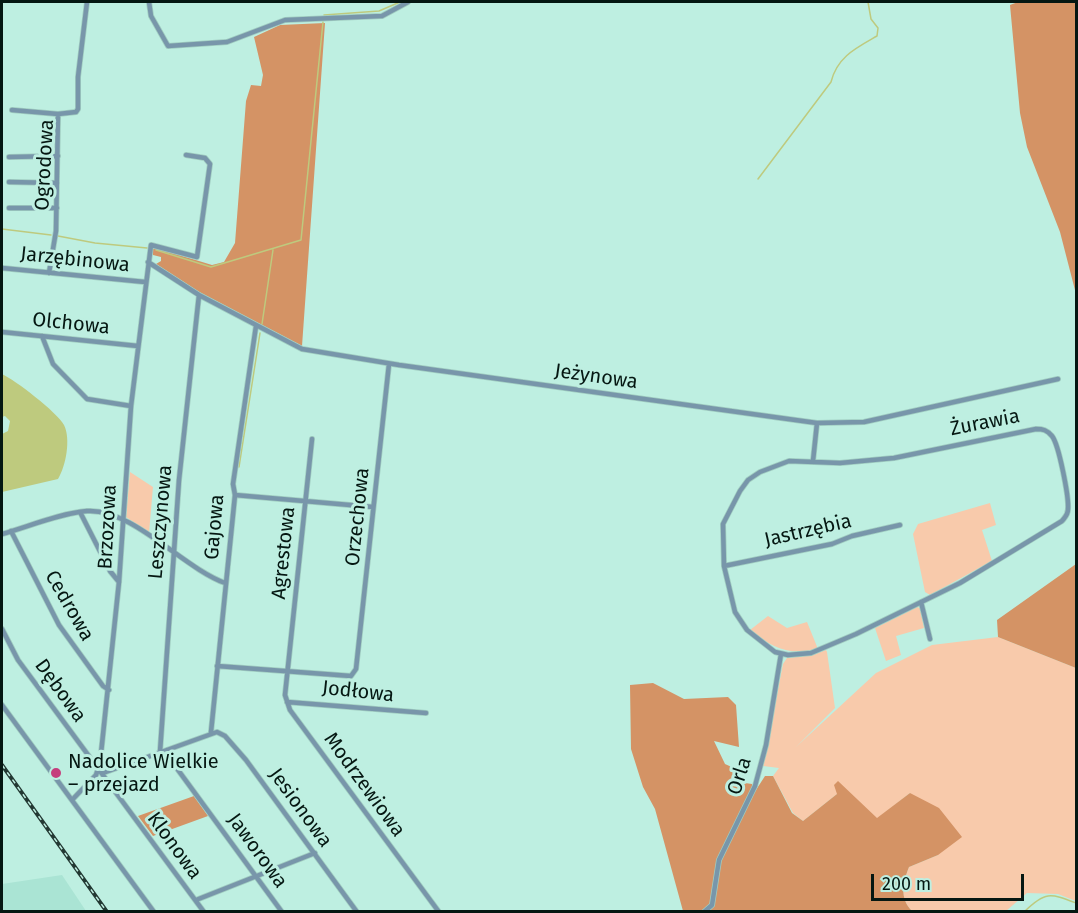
<!DOCTYPE html>
<meta charset="utf-8">
<style>
body{margin:0}
#map{position:relative;width:1078px;height:913px;overflow:hidden;background:#beefe1;font-family:"Fira Sans",sans-serif}
canvas{display:block}
.frame{position:absolute;inset:0;border:3px solid #051712;pointer-events:none}
.scale{position:absolute;left:871px;top:874px;width:153px;height:27px;box-sizing:border-box;border:3px solid #051712;border-top:0;padding-left:8px;font-size:18px;line-height:21px;white-space:nowrap;color:#051712;-webkit-text-stroke:4px #beefe1;paint-order:stroke}
</style>
<div id="map">
<canvas width="1078" height="913"></canvas>
<div class="frame"></div>
<div class="scale">200 m</div>
</div>
<script>
const ctx = document.querySelector('canvas').getContext('2d');
ctx.lineJoin = 'round';
function fill(path, color) { ctx.fillStyle = color; ctx.fill(path, 'evenodd'); }
function trace(path, color, width, dash) { ctx.strokeStyle = color; ctx.lineWidth = width; ctx.lineCap = dash ? 'butt' : 'round'; ctx.setLineDash(dash || []); ctx.stroke(path); }
function drawText(font, color, halo, rows, align = 'center') {
  ctx.font = font + ' "Fira Sans",sans-serif'; ctx.lineWidth = 6; ctx.setLineDash([]); ctx.textBaseline = 'middle'; ctx.strokeStyle = halo; ctx.fillStyle = color; for (const [text, x, y, turn = 0] of rows) {
    ctx.save(); ctx.translate(x, y); ctx.rotate((+turn || 0) * Math.PI / 180); ctx.textAlign = isNaN(turn) ? turn : align; if (halo) ctx.strokeText(text, 0, 0); ctx.fillText(text, 0, 0); ctx.restore();
  }
}
const built = new Path2D(`
 M62,875L86,911H3L2,884Z`);
const green = new Path2D(`
 M130,472L153,487L149,533L126,517Z
 M990,503L996,525L982,530L992,561L930,595L925,592L913,534L918,524Z
 M917,607L920,608L924,628L896,636L901,655L886,661L875,628Z
 M768,616L787,628L807,622L818,649C789,656 772,648 750,630Z
 M998,637L1076,668V901L1058,894L1027,893L1006,911H912C899,898 903,882 909,867L938,855L910,793L877,819L837,794L803,821L793,813L773,776L779,768L763,766L783,664L787,658L812,655L826,650L827,652L835,708L796,747L876,673L932,645Z`);
const forest = new Path2D(`
 M1018,2H1076V294L1060,232L1027,147L1020,113L1010,5Z
 M325,23L302,346L199,292L156,264L161,261V257L153,255V247L212,265L224,262L235,243L246,101L251,85L261,86L263,75L254,37L280,25Z
 M1076,564V668L998,637L997,620Z
 M653,683L684,699L728,697L736,705L739,747L714,741L725,764L745,773V783L752,784L754,793L765,776H773L792,813L803,821L837,794L834,785L838,781L877,818L910,793L939,808L962,837L938,855L909,867C903,882 899,898 912,911H683L655,809L643,787L631,749L630,685Z
 M194,796L208,816L153,836L138,816Z`);
const water = new Path2D(`
 M2,374C15,380 57,412 64,425C71,439 66,466 58,479L2,492V434L8,431L10,421L5,416L2,417Z`);
const stream = new Path2D(`
 M324,15L379,11L400,2
 M758,179L831,82C837,57 856,48 877,36L878,28L871,19L868,2
 M2,229L51,235
 M58,236L95,243L147,248
 M156,250L211,267L301,240L323,22
 M262,324L273,250
 M239,467L260,333
 M1024,912C1045,891 1050,893 1076,903`);
const street = new Path2D(`
 M149,2L151,16L168,46L227,42L285,20L382,16L408,2
 M12,110L58,114
 M9,157L58,156
 M9,182L57,183
 M9,208H57
 M148,262L199,295L302,349L399,365L817,423L864,422L1058,379
 M2,268L145,282
 M49,273L56,231L58,114L76,112L78,109V77L87,2
 M2,332L138,346
 M42,336L53,364L87,399L131,406
 M1036,429C1043,429 1047,430 1052,436C1059,445 1069,497 1068,509C1068,515 1065,517 1062,521L960,583L856,634L811,653L788,655L775,652L747,630L735,612L724,566L723,524L740,491L748,480L760,472L789,461L840,463L894,458Z
 M312,439L285,695L290,710L439,912
 M813,461L817,423
 M235,495L373,507
 M80,512L110,571L119,582
 M11,531L59,625L103,686L109,690
 M2,534C27,527 61,513 87,511C132,508 183,568 225,583
 M724,566L832,544L852,536L900,525
 M921,602L930,639
 M2,629L18,660L204,912
 M217,666L351,676L356,669L389,364
 M287,702L426,713
 M2,705L154,912
 M211,732L235,495L233,484L256,326
 M167,750L170,759L282,912
 M160,752L179,480L199,295
 M103,773L217,732L225,736L246,760L357,912
 M72,800L96,775L100,763L119,582L131,406L151,245L197,257L210,164L205,158L186,155
 M196,900L315,853
 M704,912L712,905L719,860L755,786L766,745L781,654`);
const rail = new Path2D(`
 M2,765L107,912`);
const markers = [
 [56,773,6,"#c53e7c"]
];
const streetNames = [
 ["Ogrodowa",45,165,-87],
 ["Jarzębinowa",75,260,6],
 ["Olchowa",71,324,6],
 ["Jeżynowa",596,377,8],
 ["Żurawia",985,423,-11],
 ["Orzechowa",358,517,-84],
 ["Leszczynowa",161,522,-85],
 ["Brzozowa",108,527,-87],
 ["Gajowa",215,527,-85],
 ["Jastrzębia",808,531,-13],
 ["Agrestowa",284,553,-84],
 ["Cedrowa",69,606,60],
 ["Dębowa",60,691,54],
 ["Jodłowa",358,692,6],
 ["Orla",740,776,-72],
 ["Modrzewiowa",364,785,54],
 ["Jesionowa",300,808,54],
 ["Klonowa",174,846,54],
 ["Jaworowa",257,851,54]
];
const poiNames = [
 ["Nadolice Wielkie",68,762],
 ["– przejazd",68,785]
];
fill(built, '#aae4d4');
fill(green, '#f8caab');
fill(forest, '#d49365');
fill(water, '#beca7e');
trace(stream, '#beca7e', 1.5);
trace(street, '#a0ccc0', 6);
trace(street, '#7896aa', 4.5);
trace(rail, '#233933', 4);
trace(rail, '#beefe1', 1.5, [4.5]);
for (const [x, y, r, color] of markers) { const dot = new Path2D(); dot.arc(x, y, r, 0, 2 * Math.PI); ctx.fillStyle = color; ctx.fill(dot); trace(dot, '#beefe1', 2); }
drawText('20px', '#051712', '#beefe1', streetNames);
drawText('20px', '#051712', '#beefe1', poiNames, 'left');
</script>
